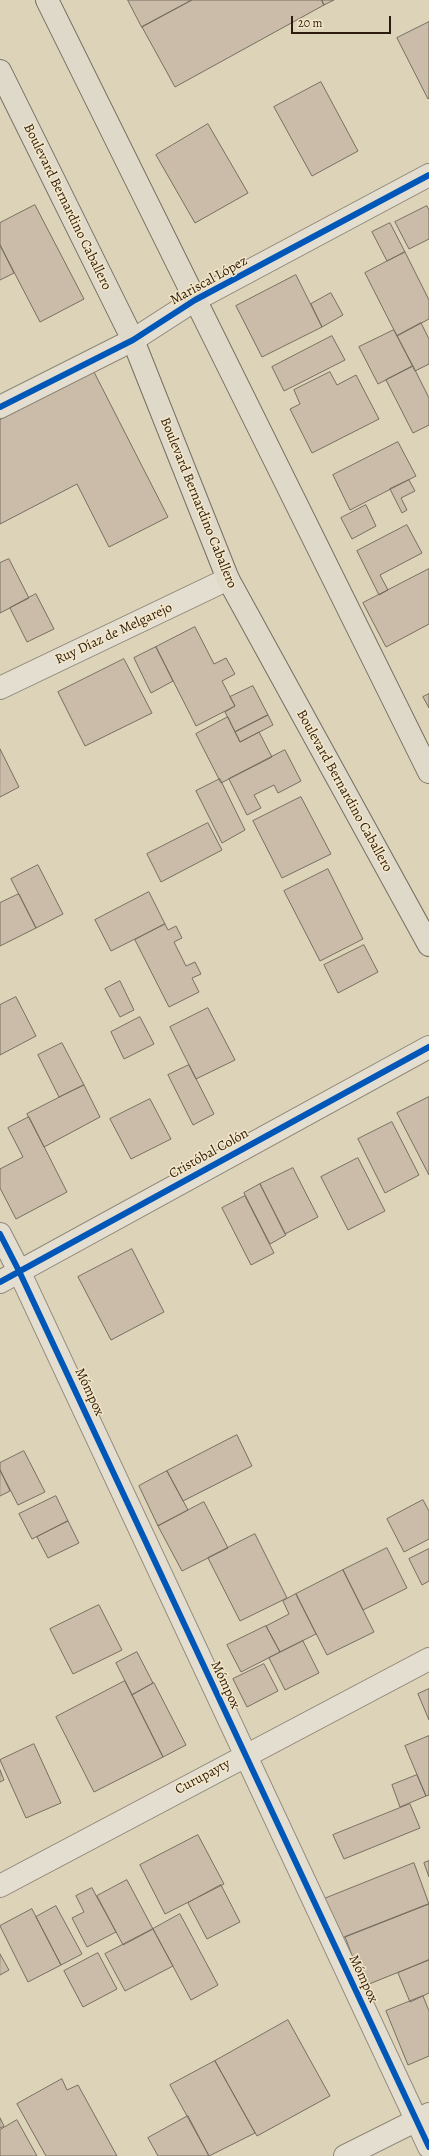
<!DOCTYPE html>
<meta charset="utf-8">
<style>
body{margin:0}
#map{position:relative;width:429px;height:2156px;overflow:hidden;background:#ddd3b8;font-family:Alegreya,serif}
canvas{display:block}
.scale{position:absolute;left:291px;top:16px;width:100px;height:18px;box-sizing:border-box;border:2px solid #2d1b10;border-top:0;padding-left:5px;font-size:12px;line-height:14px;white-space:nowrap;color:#2d1b10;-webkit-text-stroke:3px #f3e7c7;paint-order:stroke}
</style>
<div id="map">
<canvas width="429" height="2156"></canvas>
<div class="scale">20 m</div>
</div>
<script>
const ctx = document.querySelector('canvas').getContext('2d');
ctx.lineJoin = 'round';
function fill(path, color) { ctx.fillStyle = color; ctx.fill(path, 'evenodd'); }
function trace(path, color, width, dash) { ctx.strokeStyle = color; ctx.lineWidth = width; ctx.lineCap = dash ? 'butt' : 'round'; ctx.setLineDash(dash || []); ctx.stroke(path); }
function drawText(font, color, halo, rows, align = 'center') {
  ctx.font = font + ' Alegreya,serif'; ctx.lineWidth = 3; ctx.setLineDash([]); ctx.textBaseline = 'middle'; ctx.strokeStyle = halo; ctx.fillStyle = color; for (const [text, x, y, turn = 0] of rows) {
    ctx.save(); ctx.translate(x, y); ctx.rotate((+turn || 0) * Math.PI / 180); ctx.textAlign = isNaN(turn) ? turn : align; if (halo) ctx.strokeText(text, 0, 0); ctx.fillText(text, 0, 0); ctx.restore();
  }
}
const building = new Path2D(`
 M128,0H192L142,27Z
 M192,0H322L324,5L175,87L142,27Z
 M322,0H334L324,5Z
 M429,22V98L428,99L397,38Z
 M321,82L358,151L312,176L274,107Z
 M208,124L248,193L195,223L156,155Z
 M35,205L84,299L40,322L0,245V223Z
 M427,206L429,210V239L409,249L395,222Z
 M390,223L405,252L387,261L372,232Z
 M0,245L14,273L0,280Z
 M405,252L429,300V319L397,336L365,273Z
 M296,275L322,327L262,357L236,306Z
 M331,293L343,315L322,327L311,304Z
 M421,323L429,339V364L415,371L397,336Z
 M394,330L413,366L378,384L359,347Z
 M332,336L345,360L284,391L272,367Z
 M413,366L429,398V425L413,433L386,380Z
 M94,372L168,517L109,547L77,484L0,524V420Z
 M330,372L337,385L356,375L379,419L312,453L290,409L300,404L294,390Z
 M398,442L416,476L350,510L333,475Z
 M409,480L415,491L401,498L407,510L402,513L390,489Z
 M366,505L376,526L352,539L341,518Z
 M407,525L422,553L380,575L388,590L379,595L357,551Z
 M9,559L29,598L0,613V563Z
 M429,569V624L386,647L363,603Z
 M36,594L54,629L27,642L10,608Z
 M195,627L214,664L226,658L235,674L222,681L235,706L196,726L156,647Z
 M156,647L173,681L151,693L134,658Z
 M124,659L152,713L85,746L58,692Z
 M253,686L268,715L235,732L225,712L235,706L230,697Z
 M429,694V708L423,697Z
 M268,715L273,725L240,742L235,732Z
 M228,717L240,742L259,732L272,757L221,783L196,734Z
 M0,749L19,787L0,797Z
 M285,750L301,781L278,793L274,785L254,795L261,808L247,815L229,779Z
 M220,779L245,830L222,843L196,791Z
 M301,797L331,854L282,878L253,821Z
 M208,823L222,850L161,882L147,854Z
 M38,865L63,914L36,928L11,879Z
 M328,869L363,939L320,961L284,891Z
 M149,892L165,924L111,951L95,920Z
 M19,894L36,928L0,946V903Z
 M165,924L168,930L176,926L182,938L174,942L186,966L195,962L201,974L192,978L199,992L169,1007L135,940Z
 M364,945L378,972L338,993L324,965Z
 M120,981L134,1010L120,1017L105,989Z
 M16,997L36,1036L0,1055V1005Z
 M208,1008L235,1060L196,1079L170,1027Z
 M140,1017L154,1044L124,1059L111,1032Z
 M62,1043L84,1085L59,1097L38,1055Z
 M189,1065L214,1114L193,1125L168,1075Z
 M84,1085L100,1117L44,1147L27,1114Z
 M429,1097V1175L397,1113Z
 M150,1099L171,1139L131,1159L110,1119Z
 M29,1117L67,1192L16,1219L0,1188V1169L23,1157L8,1128Z
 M392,1122L419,1175L385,1193L358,1139Z
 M358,1158L385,1211L348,1230L321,1177Z
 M293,1168L318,1217L285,1234L260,1184Z
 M260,1184L286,1235L270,1244L244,1193Z
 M245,1196L274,1253L251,1265L222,1208Z
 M132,1249L164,1312L111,1340L78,1277Z
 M237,1435L252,1466L183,1501L167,1471Z
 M24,1451L45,1492L18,1505L0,1470V1463Z
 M0,1470L10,1491L0,1496Z
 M167,1471L188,1510L158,1526L139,1486Z
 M56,1496L68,1521L32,1539L19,1514Z
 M423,1500L429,1511V1539L404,1552L387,1519Z
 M204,1502L228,1548L182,1571L158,1526Z
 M68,1521L79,1543L48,1558L37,1537Z
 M255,1534L287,1598L240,1621L208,1558Z
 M387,1548L407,1588L363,1610L343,1570Z
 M429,1549V1581L422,1585L409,1559Z
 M343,1570L374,1632L327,1655L296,1594Z
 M296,1594L316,1634L280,1652L266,1626L289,1614L283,1601Z
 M99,1605L122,1650L73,1674L50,1629Z
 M266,1626L280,1652L241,1672L227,1645Z
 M303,1641L319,1673L285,1690L269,1658Z
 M137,1652L153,1683L132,1695L116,1663Z
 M264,1664L278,1691L247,1707L233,1679Z
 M125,1681L163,1757L94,1792L56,1717Z
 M154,1683L186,1745L163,1757L132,1695Z
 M429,1689V1720L418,1694Z
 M429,1736V1795L426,1796L405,1746Z
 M34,1744L61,1803L26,1818L0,1760Z
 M0,1770L4,1780L0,1782Z
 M417,1775L426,1796L400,1807L392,1785Z
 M410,1804L420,1828L344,1859L333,1835Z
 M198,1835L224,1884L165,1914L140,1865Z
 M429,1861V1877L424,1863Z
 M414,1863L429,1904L340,1939L324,1899Z
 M127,1880L153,1929L123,1945L97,1896Z
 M221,1885L240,1922L207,1939L188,1903Z
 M92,1888L116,1932L87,1947L72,1918L84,1912L76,1896Z
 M429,1904V1960L364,1986L345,1937Z
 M56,1906L82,1954L61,1965L36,1917Z
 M32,1909L61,1965L28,1982L0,1926Z
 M180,1914L218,1985L191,2000L153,1929Z
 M153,1929L173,1966L125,1991L105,1954Z
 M98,1953L117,1989L83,2007L64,1971Z
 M0,1954L9,1970L0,1975Z
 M429,1960V1993L410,2002L398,1973Z
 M423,1996L429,2011V2056L408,2065L386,2011Z
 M288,2020L330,2096L257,2136L215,2061Z
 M215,2061L255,2133L209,2156L170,2085Z
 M62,2079L67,2090L78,2085L117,2156H46L17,2104Z
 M188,2116L209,2156H158L148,2138Z
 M0,2118L4,2126L0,2128Z
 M17,2120L37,2156H0V2130Z`);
const minor = new Path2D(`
 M0,407L133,340L195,300L429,175
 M0,688L228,579
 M0,1234L19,1271L429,2147
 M0,1282L429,1047
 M0,1886L429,1659
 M345,2156L429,2114`);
const major = new Path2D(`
 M47,0L429,772
 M0,71L133,340L228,579L429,945`);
const cycleway = new Path2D(`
 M0,407L133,340L195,300L429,175
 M0,1234L19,1271L429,2147
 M0,1282L429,1047`);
const streetNames = [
 ["Boulevard Bernardino Caballero",67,207,64],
 ["Mariscal López",209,281,-29],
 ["Boulevard Bernardino Caballero",198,503,68],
 ["Ruy Díaz de Melgarejo",114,634,-25],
 ["Boulevard Bernardino Caballero",344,791,61],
 ["Cristóbal Colón",209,1154,-29],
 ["Mómpox",89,1392,65],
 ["Mómpox",225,1685,65],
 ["Curupayty",203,1777,-28],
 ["Mómpox",363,1979,65]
];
fill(building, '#cabca8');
trace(building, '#776f61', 1);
trace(minor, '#8f8878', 24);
trace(major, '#776f61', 24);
trace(minor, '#e4ded1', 22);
trace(major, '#dfd9c9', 22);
trace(cycleway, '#0057b8', 6);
drawText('14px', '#2d1b10', '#f3e7c7', streetNames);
</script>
